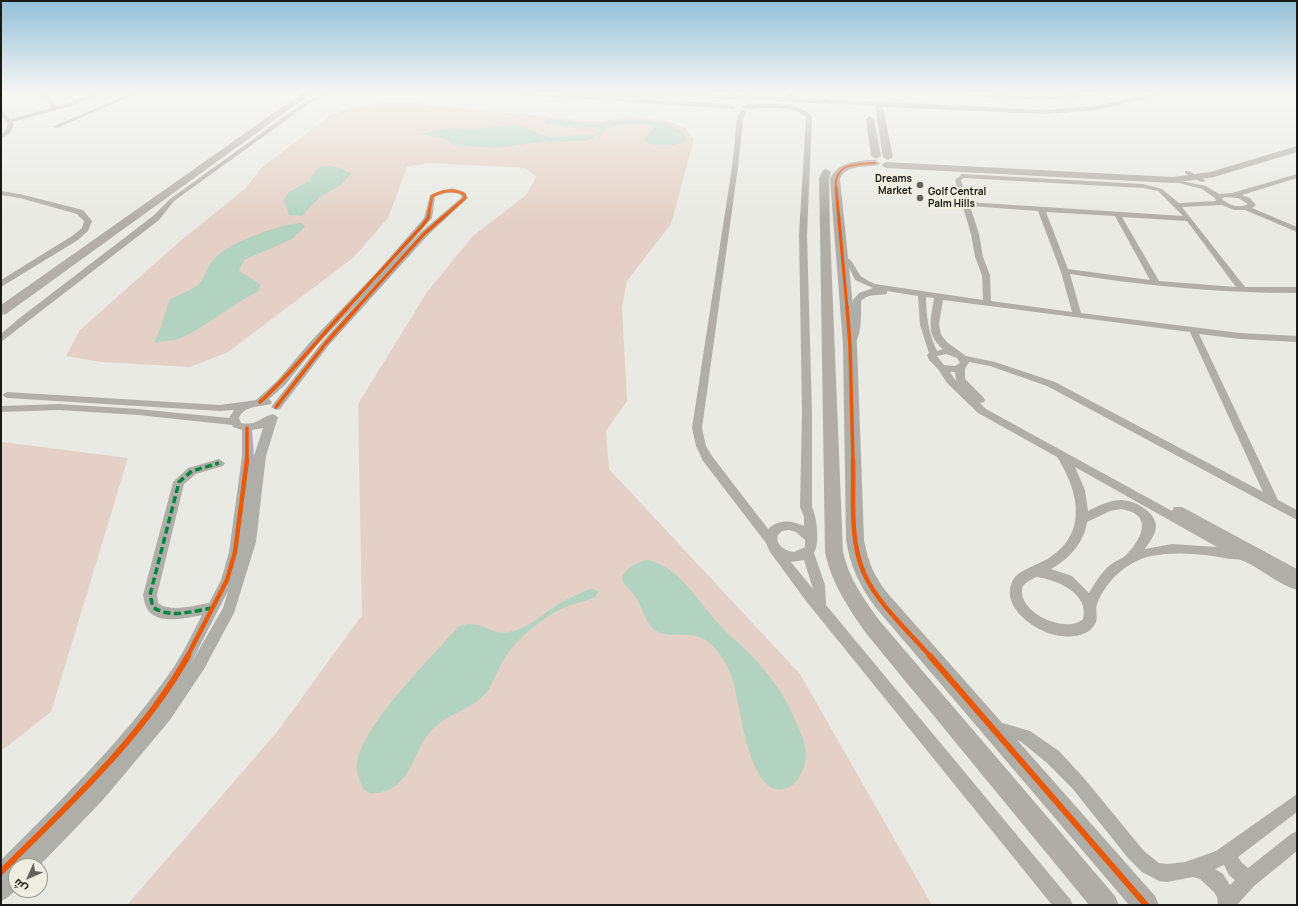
<!DOCTYPE html>
<meta charset="utf-8">
<style>
body{margin:0}
#map{position:relative;width:1298px;height:906px;overflow:hidden;background:#eaeae4;font-family:Manrope,Cairo,sans-serif}
canvas{display:block}
.frame{position:absolute;inset:0;border:2px solid #1b1b16;pointer-events:none}
.north{position:absolute;left:8px;top:858px;width:40px;height:40px;box-sizing:border-box;background:#eeede0;border:1px solid #9a998f;border-radius:50%;rotate:225deg;font-size:11px;font-weight:700;line-height:16px;text-align:center;color:#1b1b16}
.north::after{content:'';display:block;margin:auto;width:14px;height:18px;background:#63635e;clip-path:polygon(50% 0,100% 100%,50% 72%,0 100%)}
</style>
<div id="map">
<canvas width="1298" height="906"></canvas>
<div class="frame"></div>
<div class="north">ش</div>
</div>
<script>
const ctx = document.querySelector('canvas').getContext('2d');
ctx.lineJoin = 'round';
function fill(path, color) { ctx.fillStyle = color; ctx.fill(path, 'evenodd'); }
function trace(path, color, width, dash) { ctx.strokeStyle = color; ctx.lineWidth = width; ctx.lineCap = dash ? 'butt' : 'round'; ctx.setLineDash(dash || []); ctx.stroke(path); }
function drawText(font, color, halo, rows, align = 'center') {
  ctx.font = font + ' Manrope,sans-serif'; ctx.lineWidth = 4; ctx.setLineDash([]); ctx.textBaseline = 'middle'; ctx.strokeStyle = halo; ctx.fillStyle = color; for (const [text, x, y, turn = 0] of rows) {
    ctx.save(); ctx.translate(x, y); ctx.rotate((+turn || 0) * Math.PI / 180); ctx.textAlign = isNaN(turn) ? turn : align; if (halo) ctx.strokeText(text, 0, 0); ctx.fillText(text, 0, 0); ctx.restore();
  }
}
const green = new Path2D(`
 M412,103L600,122L627,117L663,120L684,127L694,139L671,224L627,281L622,307L627,401L606,431L609,469L800,674L932,905H127L277,732L362,615L358,404L427,292L473,236L526,195L536,177L525,168L430,163L407,167L388,218L353,258L228,352L190,367L101,362L66,356L80,330L179,242L246,188L262,167L330,116L347,109L373,104Z
 M3,442L128,458L51,712L1,751V443Z`);
const water = new Path2D(`
 M551,119C567,120 582,123 598,124C608,124 618,120 628,120C641,119 684,123 686,139C677,148 654,147 644,141V138L655,128L646,124L624,123L611,127L600,135L598,134L601,129L598,127L571,128L544,123L546,120Z
 M514,124C528,126 538,136 552,137C565,138 587,132 596,137L585,141H546L498,148L454,145L446,139L419,134L449,128L477,129Z
 M329,165L343,169L351,174L342,184L320,197L302,216L289,215L284,199L289,192L309,181L317,169Z
 M302,223L305,227L292,239L244,260L239,271L260,284L259,291C232,304 209,325 181,338C174,341 162,341 154,343L161,327L169,300C176,296 194,289 199,284C207,274 207,264 219,254C237,240 280,224 302,223Z
 M649,560C681,569 696,599 717,622C725,631 734,639 743,647C768,671 787,697 799,729C804,741 809,753 804,766C801,774 798,782 791,786C749,810 740,701 733,681C728,666 720,650 707,641C691,629 668,640 655,630C645,623 642,606 635,596C632,590 621,584 622,577C628,567 638,561 649,560Z
 M590,589H594L598,592L595,597C585,602 574,603 563,608C550,614 535,625 524,635C514,644 506,655 500,666C495,676 492,687 484,695C469,711 445,714 430,732C411,754 413,787 377,793C369,795 363,790 361,783C358,777 356,769 357,763C363,724 431,658 457,628C476,615 490,636 509,632C529,629 546,611 562,602C571,597 581,593 590,589Z`);
const street = new Path2D(`
 M37,93C48,93 51,97 57,107L94,93H102L68,107L12,122L14,124L10,133L1,139V134L5,131L8,124L1,116V110L10,119L52,108L47,99Z
 M131,93H138L57,128L52,127Z
 M325,93H333L310,103L174,201L159,220L1,342V334L17,320L153,216L170,199L306,101Z
 M487,93H526L717,103L737,107L734,109Z
 M788,93H794V96L798,99V101L789,98Z
 M915,93L1043,96L1130,93L1043,100Z
 M743,105C763,104 798,100 812,117L807,235L812,413V507C817,518 820,543 814,553L825,585L826,605L1070,899L1073,905H1052L806,601L770,552L766,543L703,461L696,446L692,428L732,167L737,119L740,112L743,110L746,112L743,119L738,167L702,428L706,446L712,456L768,529C779,519 791,520 804,526V517L800,507L802,413L799,235L806,117C790,102 760,111 741,108ZM789,530L796,532L805,540V547L794,552C785,551 775,545 778,535L782,531ZM804,560L813,589L791,562Z
 M1185,171H1189L1206,181L1201,182L1185,173Z
 M962,174L1143,184L1162,189L1179,203L1216,201L1215,198L1202,189L1171,181V179L1206,186L1219,194L1232,193L1297,174V178L1242,195L1250,198L1256,205L1252,208L1297,227V232L1245,210H1234L1222,205L1182,207L1245,287H1297V293C1221,293 1145,286 1070,274L1081,313L1240,333L1297,336V342L1240,339L1199,334L1278,500L1297,510V520L1047,386L990,366L969,362L965,369V379L984,398L985,400L984,402L980,403L986,409L1172,511L1174,507H1182L1297,569V590C1277,584 1261,568 1241,560C1238,559 1233,559 1230,559C1204,554 1177,551 1151,556C1126,562 1106,581 1097,604C1095,610 1098,616 1096,622C1089,639 1065,638 1051,634C1029,627 997,602 1015,577C1021,570 1041,563 1049,558C1089,533 1078,490 1057,457L978,413L947,383L938,369L929,360L927,355L929,353L920,325L918,296L887,291V294C878,296 869,293 861,301C861,311 863,343 850,347L845,344L852,327L853,300L859,293L873,288L855,280L848,265L838,260V256C852,254 854,268 861,276C864,279 871,282 875,284L983,300L982,275L975,257L971,234L955,180ZM964,178L1143,188L1158,191L1183,216L968,202L961,180ZM1224,197L1238,198L1248,204C1239,209 1229,205 1222,199ZM970,206L1038,211L1061,272L1072,312L991,301L990,275L983,257L979,234ZM1046,212L1115,216L1150,280L1068,269ZM1122,217L1187,221L1236,287L1159,281ZM926,297L934,298C931,318 925,335 943,349L937,351C929,335 926,315 926,297ZM943,300L1190,332L1263,492L1055,382L995,362L966,356L948,343L941,335L939,324ZM946,354L957,358L960,363L955,366L944,365L937,356ZM950,372H955L956,381ZM1075,467L1217,547L1172,544L1145,549C1149,543 1156,534 1156,526C1155,511 1134,500 1121,500C1109,500 1098,506 1088,511L1085,490ZM1121,509C1153,514 1143,537 1127,554C1123,559 1114,561 1109,566C1100,574 1095,583 1089,593L1072,576L1051,569C1069,559 1084,543 1087,522L1110,511ZM1036,577C1055,579 1090,593 1083,619C1066,635 1018,612 1022,589C1023,583 1031,580 1036,577Z
 M452,188L466,193L468,198L427,236L329,345L280,409L276,410L271,407L323,341L362,298L317,345L285,385L269,399L272,402L271,404C260,407 244,405 239,418L241,423C258,426 260,417 273,414L278,417L266,456L256,542L234,613L204,669L170,720L102,801L39,866H16V890L7,898L1,901V860C61,800 123,741 171,671C183,654 192,634 202,615C187,618 158,625 148,610C145,606 144,600 143,595L173,482L188,468L219,459L225,463L223,466L196,474L184,484L157,595L158,603C171,613 195,605 209,603L221,580L229,552L242,456V430L233,427L232,425L138,415L59,410L1,412V406L59,404L138,409L229,418L234,410L220,411L7,398L2,395L7,392L220,405L256,400L277,381L311,341L376,273L419,224L424,218L430,195ZM445,193H456L461,195V198L421,232L400,255L432,218L435,197ZM263,428L254,456L242,548L254,456L252,430ZM228,591L223,608L190,665Z
 M1,191L20,194L83,210L92,221L88,231L78,240L1,287V280L72,236L82,228L84,221L77,214L20,198L1,195Z
 M996,721L1030,731L1059,751L1083,777L1144,851L1159,863L1167,864L1185,862L1216,851L1297,794V812L1238,857L1242,863L1248,868L1291,834L1297,831V851L1254,886L1237,905H1218L1217,897L1214,892L1200,879L1193,877L1167,882L1159,881L1142,872L1128,858L1072,788L1047,763L1020,741L991,733L988,728L991,723ZM1224,865L1229,875L1235,880L1230,885L1223,874L1215,869Z`);
const secondary = new Path2D(`
 M569,93H705L1045,110L1098,106L1153,93H1169L1098,110L1045,114L883,107L893,157L888,160L883,157L875,106L664,96V99H661L573,95Z
 M870,116L874,119L881,156L876,159L871,156L866,119Z
 M1297,146V152L1214,177L1173,183L886,168L881,165L886,162L1173,177L1210,172Z
 M875,160L880,163L878,165C865,168 846,164 840,179L857,345L864,540C868,562 875,579 890,596L1155,896L1159,905H1129L876,608C860,587 850,566 846,540L843,345L830,179C838,161 858,161 875,160Z
 M826,169L831,172L829,178L830,231L843,552C849,578 863,598 879,620L1115,896L1119,905H1089L865,632C848,607 831,582 825,552L820,231L819,178L823,170Z`);
const primary = new Path2D(`
 M302,93H312L6,314L1,315V305Z`);
const quiet = new Path2D(`
 M212,608C194,611 169,619 153,607L150,595L179,482L192,471L219,463`);
const cyclewayFar4 = new Path2D(`
 M836,188C834,163 856,164 875,163`);
const cyclewayFar3 = new Path2D(`
 M836,187L847,308
 M347,308L422,226L428,218L432,196C442,191 453,188 464,194L465,198L424,234L357,308`);
const cyclewayFar2 = new Path2D(`
 M847,307L850,345L853,461
 M260,402C292,373 319,338 348,307
 M276,407L326,343L358,307
 M247,428V461`);
const cyclewayFar1 = new Path2D(`
 M853,460C854,495 849,540 864,573C876,602 910,633 931,657
 M187,657L227,580L235,552L247,460`);
const cycleway = new Path2D(`
 M930,656L1146,905
 M1,872C68,805 141,739 188,656`);
const markers = [
 [920,185,4,"#63635e"],
 [920,198,4,"#63635e"]
];
const farPoinames = [
 ["Dreams",912,179],
 ["Market",912,191],
 ["Golf Central",928,192,"left"],
 ["Palm Hills",928,204,"left"]
];
fill(green, '#e4d0c6');
fill(water, '#b3d3c1');
fill(street, '#b0aea8');
fill(secondary, '#afada6');
fill(primary, '#b3afa8');
trace(quiet, '#00873e', 3.5, [7, 3.5]);
trace(cyclewayFar4, '#e8590c', 2);
trace(cyclewayFar3, '#e8590c', 3);
trace(cyclewayFar2, '#e8590c', 3.5);
trace(cyclewayFar1, '#e8590c', 4.5);
trace(cycleway, '#e8590c', 6);
const sky = ctx.createLinearGradient(0, 0, 0, 220);
sky.addColorStop(0, '#93c0d8');
sky.addColorStop(0.42, '#f6f6f3');
sky.addColorStop(1, '#f6f6f300');
ctx.fillStyle = sky;
ctx.fillRect(0, 0, 1298, 220);
for (const [x, y, r, color] of markers) { const dot = new Path2D(); dot.arc(x, y, r, 0, 2 * Math.PI); ctx.fillStyle = color; ctx.fill(dot); trace(dot, '#eeede0', 1.5); }
drawText('bold 10px', '#1b1b16', '#eeede0', farPoinames, 'right');
</script>
